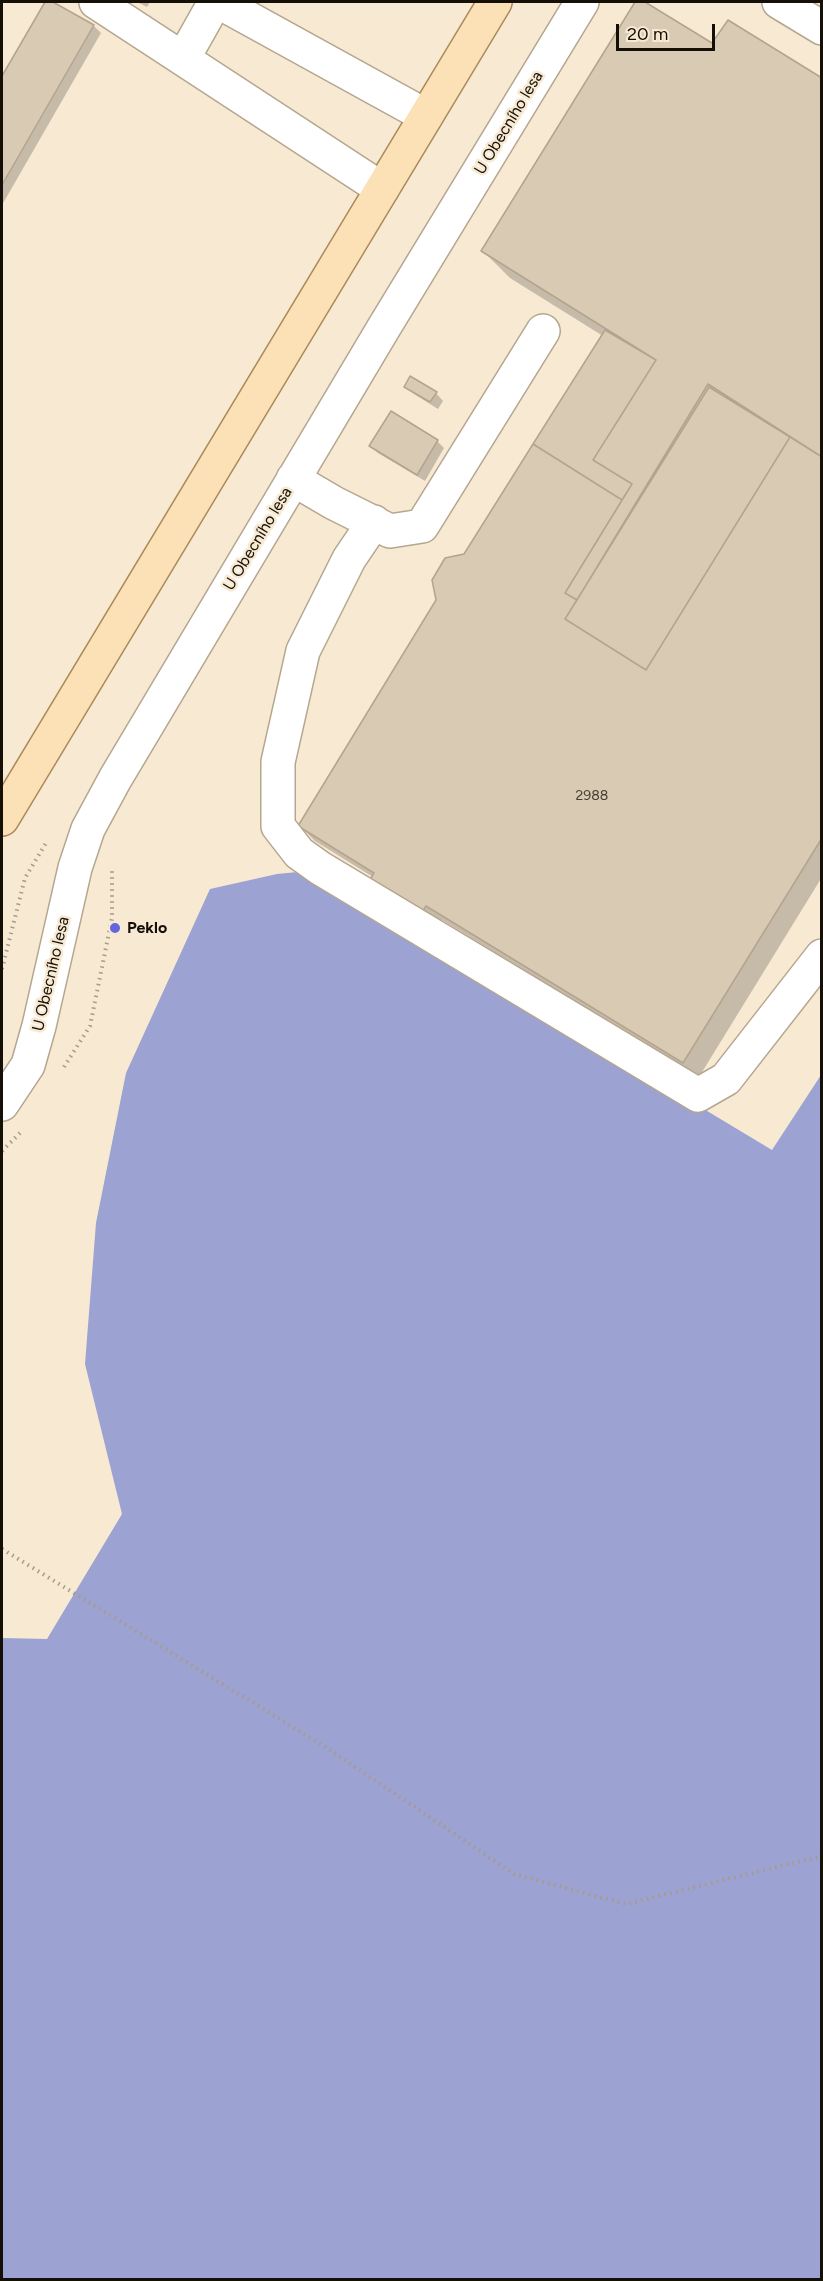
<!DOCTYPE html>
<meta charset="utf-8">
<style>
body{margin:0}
#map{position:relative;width:823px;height:2281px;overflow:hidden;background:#f8e9d2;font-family:Figtree,sans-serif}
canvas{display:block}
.frame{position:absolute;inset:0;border:3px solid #140f07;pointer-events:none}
.scale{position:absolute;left:616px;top:24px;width:99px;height:27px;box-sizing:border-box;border:3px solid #140f07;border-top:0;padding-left:8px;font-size:18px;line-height:21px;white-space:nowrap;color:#140f07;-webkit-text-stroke:4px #f8e9d2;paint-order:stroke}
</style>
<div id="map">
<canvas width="823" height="2281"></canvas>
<div class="frame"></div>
<div class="scale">20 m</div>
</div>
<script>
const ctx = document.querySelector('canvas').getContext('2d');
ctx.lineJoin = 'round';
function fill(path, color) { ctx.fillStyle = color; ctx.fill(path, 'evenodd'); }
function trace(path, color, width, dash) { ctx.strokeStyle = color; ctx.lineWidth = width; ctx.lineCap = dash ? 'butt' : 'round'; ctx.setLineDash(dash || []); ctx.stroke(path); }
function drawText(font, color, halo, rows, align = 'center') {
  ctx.font = font + ' Figtree,sans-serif'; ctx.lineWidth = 5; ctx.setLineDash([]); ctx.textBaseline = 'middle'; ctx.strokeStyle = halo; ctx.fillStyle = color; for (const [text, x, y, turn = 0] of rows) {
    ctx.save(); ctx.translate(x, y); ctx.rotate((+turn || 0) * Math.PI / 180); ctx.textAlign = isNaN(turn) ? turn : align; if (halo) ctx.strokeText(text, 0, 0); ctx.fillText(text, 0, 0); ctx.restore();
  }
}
const forest = new Path2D(`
 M308,871L772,1150L821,1075V2279L2,2280V1638L47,1639L122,1514L85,1364L96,1223L126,1073L210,889L277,874Z`);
const shadow = new Path2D(`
 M47,2H50L94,26L101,33L2,205V79Z
 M137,2H150L147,7Z
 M637,2H642L713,45L822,80V877L699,1077L442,920L434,933L373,877L315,841L300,826L465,555L603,336L510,278L483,251Z
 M406,386L436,393L443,401L438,409L414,394Z
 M437,441L444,448L425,481L378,453L370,446Z`);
const building = new Path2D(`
 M45,2H53L94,25L2,185V76Z
 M635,2H645L712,43L728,20L822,78V457L708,384L577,600L565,593L632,484L593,460L656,360L481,251Z
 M605,330L656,360L593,460L632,484L622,500L533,444Z
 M410,376L437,392L430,402L404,387Z
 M709,387L790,437L646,670L565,619Z
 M391,411L438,440L417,475L369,446Z
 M790,437L822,457V838L683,1063L426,906L418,919L366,886L374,873L298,826L436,600L432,580L445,558L464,554L533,444L622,500L565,593L577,600L565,619L646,670Z`);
const path = new Path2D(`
 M2,969L25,878L46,843
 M64,1067L90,1026L112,918V869
 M2,1151L20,1133
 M2,1549L327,1748L514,1874L626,1904L822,1856`);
const minor = new Path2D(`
 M96,2L382,189
 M219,2L426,116
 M779,2L822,28
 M184,57L215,2
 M293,479L334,503L390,531L422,526L543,331
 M374,522L349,559L303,651L278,762V826L299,853L320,868L698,1095L726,1079L822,956
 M2,1104L28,1065L39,1026L75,868L88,829L115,779L383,329L582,2`);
const major = new Path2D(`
 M2,819L495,2`);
const markers = [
 [115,928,6,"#6565de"]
];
const numberNames = [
 ["2988",592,796]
];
const streetNames = [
 ["U Obecního lesa",509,123,-59],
 ["U Obecního lesa",258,539,-59],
 ["U Obecního lesa",51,974,-77]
];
const poiNames = [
 ["Peklo",127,928]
];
fill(forest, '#9ca2d2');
fill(shadow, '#0003');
fill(building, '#d9cab3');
trace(building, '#b2a48e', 1.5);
trace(minor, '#b5a690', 36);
trace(major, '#aa8a5a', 36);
trace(path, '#a79b8a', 4, [1.5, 4.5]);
trace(minor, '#fff', 33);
trace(major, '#fce0b6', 33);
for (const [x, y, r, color] of markers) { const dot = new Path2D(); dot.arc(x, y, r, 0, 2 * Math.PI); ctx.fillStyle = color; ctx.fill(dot); trace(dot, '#f8e9d2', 2); }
drawText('14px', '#453e32', null, numberNames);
drawText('16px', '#140f07', '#f8e9d2', streetNames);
drawText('bold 16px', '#140f07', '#f8e9d2', poiNames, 'left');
</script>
